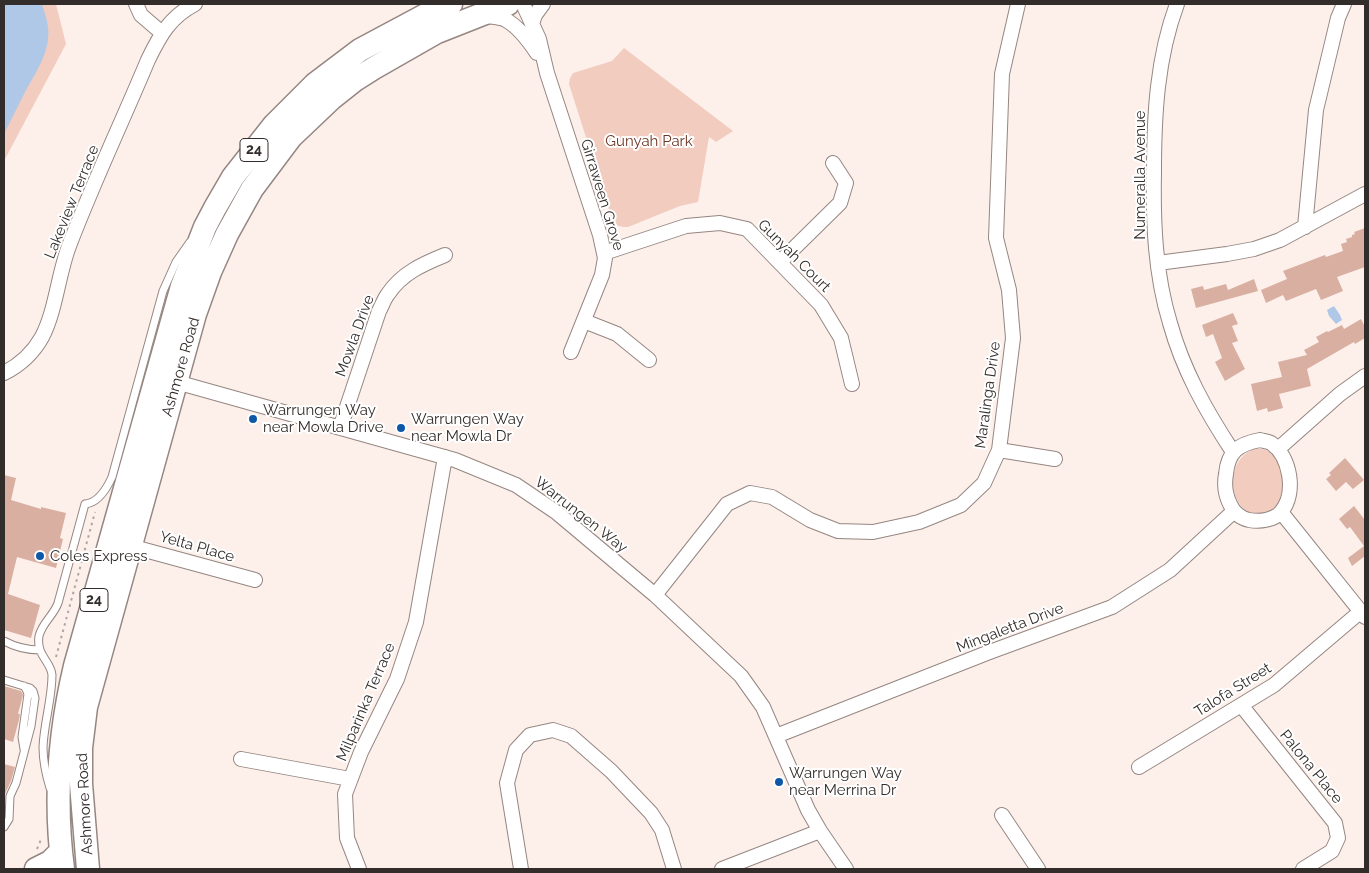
<!DOCTYPE html>
<style>
body{margin:0}
#map{position:relative;width:1369px;height:873px;overflow:hidden;background:#fdf0eb;font-family:Raleway,sans-serif}
canvas{display:block}
.frame{position:absolute;inset:0;border:5px solid #322c2a;pointer-events:none}
</style>
<div id="map">
<canvas width="1369" height="873"></canvas>
<div class="frame"></div>
</div>
<script>
const ctx = document.querySelector('canvas').getContext('2d');
ctx.lineJoin = 'round';
function fill(path, color) { ctx.fillStyle = color; ctx.fill(path, 'evenodd'); }
function trace(path, color, width, dash) { ctx.strokeStyle = color; ctx.lineWidth = width; ctx.lineCap = dash ? 'butt' : 'round'; ctx.setLineDash(dash || []); ctx.stroke(path); }
function drawText(font, color, halo, rows, align = 'center') {
  ctx.font = font + ' Raleway,sans-serif'; ctx.lineWidth = 4; ctx.setLineDash([]); ctx.textBaseline = 'middle'; ctx.strokeStyle = halo; ctx.fillStyle = color; for (const [text, x, y, turn = 0] of rows) {
    ctx.save(); ctx.translate(x, y); ctx.rotate((+turn || 0) * Math.PI / 180); ctx.textAlign = isNaN(turn) ? turn : align; if (halo) ctx.strokeText(text, 0, 0); ctx.fillText(text, 0, 0); ctx.restore();
  }
}
const green = new Path2D(`
 M4,4H56L66,44L4,161Z
 M624,48L733,131L716,142L709,137L698,202L680,206L628,227C619,227 616,226 612,219L569,84L570,78L573,73L612,61Z
 M1255,448C1261,449 1265,449 1270,452C1292,465 1287,520 1254,514C1248,513 1243,509 1239,503C1227,483 1233,457 1255,448Z`);
const water = new Path2D(`
 M4,4H42C44,11 47,19 48,27C51,51 36,72 25,92C18,106 11,120 4,134Z
 M1334,306L1340,315L1342,320L1336,324L1329,316L1327,310Z`);
const building = new Path2D(`
 M1365,228V267L1337,277L1343,291L1321,300L1316,289L1286,301L1283,295L1266,303L1261,290L1287,279L1283,271L1325,255L1326,257L1343,251L1341,244L1347,242L1346,239L1352,237V235L1355,234L1354,232Z
 M1254,279L1258,291L1196,308L1191,289L1203,286L1204,290L1226,284L1228,290Z
 M1233,313L1238,324L1232,326L1238,341L1232,343L1245,369L1225,381L1215,362L1222,358L1213,334L1206,337L1202,325Z
 M1361,319L1365,327V338L1355,344L1354,342L1307,369L1311,386L1279,394L1283,408L1268,412L1267,408L1257,411L1251,384L1282,377L1278,362L1307,355L1304,350L1319,342L1316,337L1327,331L1328,332L1342,325L1344,329Z
 M1345,458L1364,480L1353,489L1346,482L1336,491L1326,479L1331,475L1329,473Z
 M4,475L16,478L11,500L41,509V507L66,513L60,538L63,539L56,568L17,557L8,594L40,605L31,638L4,630Z
 M1354,506L1365,520V556L1352,566L1348,558L1364,546L1350,527L1347,529L1339,519Z
 M4,686L21,691L23,695L18,714H20L19,720L13,742L4,739Z
 M4,764L15,767L11,781L5,794L4,807Z`);
const path = new Path2D(`
 M56,657L95,512
 M37,849L42,837`);
const lane = new Path2D(`
 M4,641C15,647 27,650 40,650
 M4,680L30,688L33,691L35,698L31,726L16,783L10,796L9,819L4,827
 M24,686L26,689L28,694L22,737L24,749
 M50,788C46,775 43,761 43,747C44,723 52,699 52,675C51,661 36,656 39,636C42,623 54,615 58,603L85,504C98,503 107,488 112,477L163,291L176,262L190,242`);
const street = new Path2D(`
 M136,4L141,15L162,33
 M523,4L539,39L547,73L600,235L605,258L602,275L571,352
 M1177,4C1157,58 1154,115 1154,172C1153,222 1155,274 1170,323C1183,370 1206,411 1233,452
 M485,16C492,17 500,17 506,20C519,27 529,41 537,53
 M532,24L535,15L543,4
 M1305,227L1316,110L1338,18L1344,4
 M604,253L686,226L720,223L747,229L821,305L841,338L852,384
 M780,262L840,203L846,183L833,163
 M1158,263L1227,254L1254,249L1280,240L1365,194
 M584,321L617,334L649,360
 M4,373C20,365 33,353 42,337C56,310 58,275 69,246C93,183 122,122 148,60C160,35 170,17 195,4
 M169,380L455,460L516,485L556,512L655,595L741,676L763,707L808,810L820,831L846,869
 M340,428L379,311C382,306 384,299 388,294C402,273 423,264 445,255
 M1260,440C1263,441 1267,441 1271,443C1290,456 1297,493 1281,512C1274,520 1260,522 1249,520C1240,518 1234,513 1230,504C1225,494 1224,485 1226,474C1228,452 1238,444 1260,440Z
 M1278,449L1340,394L1365,376
 M999,450L1055,459
 M1281,512L1365,617
 M130,546L255,580
 M655,595L727,504L750,493L772,497L810,520L838,531L873,532L919,522L961,505L984,483L999,450L1013,338L1009,290L996,238L1002,74L1018,4
 M1241,705L1335,823L1338,838L1332,851L1303,869
 M776,736L987,653L1112,607L1170,570L1233,512
 M241,759L350,779
 M1139,767L1274,685L1360,612
 M1002,815L1038,869
 M359,869L347,838L345,794L361,752L397,679L416,622L445,457
 M521,869L507,783L516,750L530,735L553,730L571,736L611,771L651,813L662,830L674,869
 M722,869L820,831`);
const primary = new Path2D(`
 M36,869L50,862L61,851
 M63,869C54,801 59,733 75,666L182,286L205,227L215,208L233,177L274,125L315,84L360,50L433,11L451,4
 M88,869L81,784V748L86,707L195,314L210,272L227,234L252,189L291,137L331,99L355,80L374,68L437,32L508,4`);
const markers = [
 [253,419,5,"#0e58a7"],
 [401,428,5,"#0e58a7"],
 [40,556,5,"#0e58a7"],
 [779,782,5,"#0e58a7"]
];
const shields = [
 [254,150,28],
 [94,600,28]
];
const shieldNames = [
 ["24",254,150],
 ["24",94,600]
];
const parkNames = [
 ["Gunyah Park",649,141]
];
const streetNames = [
 ["Numeralla Avenue",1140,175,-90],
 ["Girraween Grove",602,195,73],
 ["Lakeview Terrace",72,202,-68],
 ["Gunyah Court",794,256,45],
 ["Mowla Drive",355,336,-70],
 ["Ashmore Road",181,367,-74],
 ["Maralinga Drive",988,395,-82],
 ["Warrungen Way",581,515,38],
 ["Yelta Place",197,547,16],
 ["Mingaletta Drive",1010,628,-21],
 ["Talofa Street",1233,690,-32],
 ["Milparinka Terrace",366,702,-67],
 ["Palona Place",1311,767,51],
 ["Ashmore Road",85,804,-93]
];
const poiNames = [
 ["Warrungen Way",263,410],
 ["near Mowla Drive",263,427],
 ["Warrungen Way",411,419],
 ["near Mowla Dr",411,436],
 ["Coles Express",50,556],
 ["Warrungen Way",789,773],
 ["near Merrina Dr",789,790]
];
fill(green, '#f2ccbf');
fill(water, '#afc8e8');
fill(building, '#d9afa1');
trace(lane, '#958681', 9);
trace(street, '#958681', 16);
trace(primary, '#958681', 25);
trace(path, '#b0a5a2', 2, [2.5, 4]);
trace(lane, '#fff', 7);
trace(street, '#fff', 14);
trace(primary, '#fff', 22);
for (const [x, y, r, color] of markers) { const dot = new Path2D(); dot.arc(x, y, r, 0, 2 * Math.PI); ctx.fillStyle = color; ctx.fill(dot); trace(dot, '#fff', 2); }
for (const [x, y, w] of shields) { const box = new Path2D(); box.roundRect(x - w / 2, y - 11.5, w, 23, 4); ctx.fillStyle = '#fff'; ctx.fill(box); trace(box, '#322c2a', 1); }
drawText('bold 14px', '#322c2a', null, shieldNames);
drawText('15px', '#6c3624', '#fff', parkNames);
drawText('15px', '#322c2a', '#fff', streetNames);
drawText('15px', '#322c2a', '#fff', poiNames, 'left');
</script>
